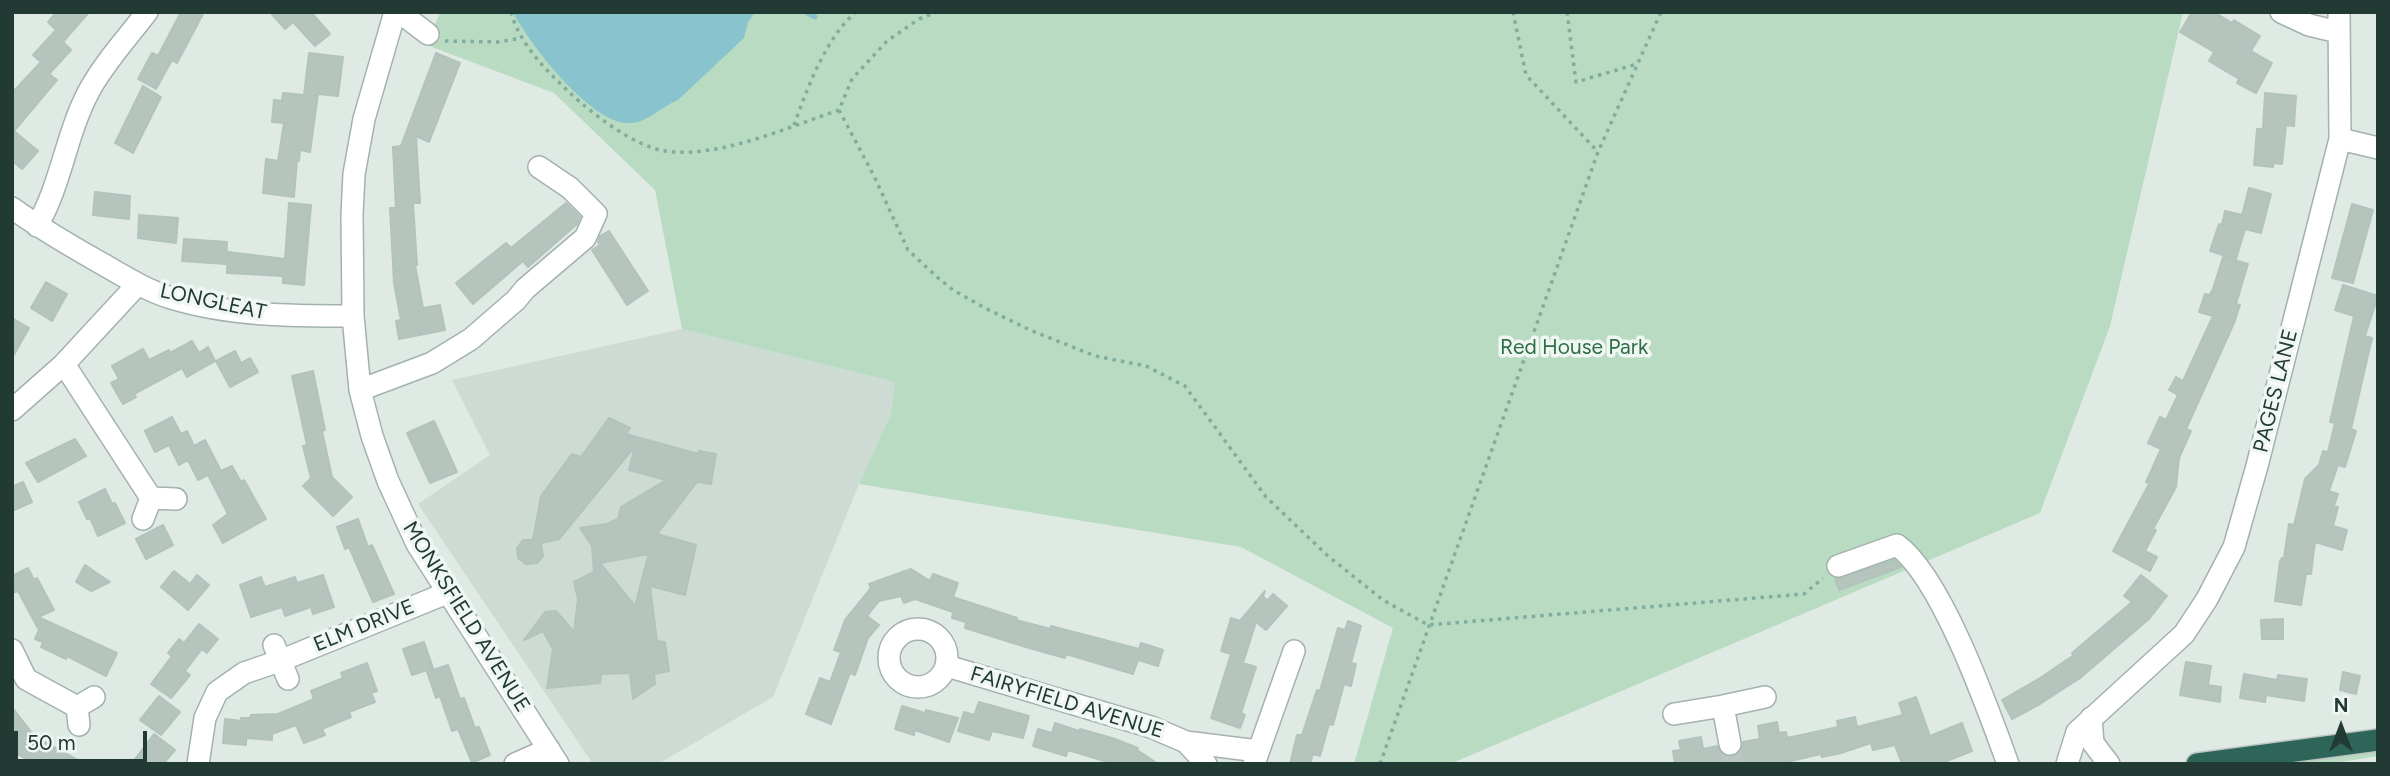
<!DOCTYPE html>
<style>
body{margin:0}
#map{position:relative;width:2390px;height:776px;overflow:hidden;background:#e0eae5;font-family:Figtree,sans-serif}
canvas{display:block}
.frame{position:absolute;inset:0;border:14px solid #213a33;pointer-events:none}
.north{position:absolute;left:2306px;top:692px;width:70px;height:70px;-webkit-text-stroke:5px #f0f7f3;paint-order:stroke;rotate:0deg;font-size:19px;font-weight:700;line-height:28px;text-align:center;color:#213a33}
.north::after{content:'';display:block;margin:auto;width:24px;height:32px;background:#213a33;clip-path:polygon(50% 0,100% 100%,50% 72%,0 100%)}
.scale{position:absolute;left:14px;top:731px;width:133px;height:32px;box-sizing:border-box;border:4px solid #213a33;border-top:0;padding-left:9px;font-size:21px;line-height:24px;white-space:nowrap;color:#213a33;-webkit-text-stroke:5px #f0f7f3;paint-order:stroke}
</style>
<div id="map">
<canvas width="2390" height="776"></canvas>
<div class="frame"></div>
<div class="north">N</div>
<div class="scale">50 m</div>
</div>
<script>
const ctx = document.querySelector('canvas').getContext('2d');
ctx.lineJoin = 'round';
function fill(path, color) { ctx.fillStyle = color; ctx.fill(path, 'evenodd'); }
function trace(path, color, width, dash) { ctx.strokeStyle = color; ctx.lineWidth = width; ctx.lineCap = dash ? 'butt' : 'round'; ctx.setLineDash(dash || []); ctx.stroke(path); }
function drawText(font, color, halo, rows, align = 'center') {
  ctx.font = font + ' Figtree,sans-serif'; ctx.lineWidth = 7; ctx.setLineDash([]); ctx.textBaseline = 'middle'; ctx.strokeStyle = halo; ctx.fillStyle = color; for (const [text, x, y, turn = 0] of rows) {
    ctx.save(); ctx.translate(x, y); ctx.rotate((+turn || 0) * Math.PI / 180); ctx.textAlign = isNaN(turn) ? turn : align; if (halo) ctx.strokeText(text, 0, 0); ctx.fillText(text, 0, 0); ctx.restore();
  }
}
const built = new Path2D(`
 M682,329L895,382L891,413L859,484L773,697L658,764H593L418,504L490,455L452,380Z`);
const green = new Path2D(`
 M441,12H2183L2110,326L2040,513L1450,764H1354L1393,628L1241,547L859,484L891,413L895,382L682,329L655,190L554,93L424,44Z
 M2378,750V756L2329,764H2269Z`);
const water = new Path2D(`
 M513,12H755L748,22L744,38L678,100C662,106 644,126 625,123C588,119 529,44 513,12Z`);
const stream = new Path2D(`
 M806,12L815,17`);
const building = new Path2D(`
 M56,12H89L63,42L71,50L49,74L57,80L14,131L38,151L22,169L12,161V93L41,62L33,55L56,30L48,22Z
 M181,12H204L177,63L172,60L156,89L138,79L152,53L158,56Z
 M270,12H311L330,34L315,46L293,22L285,29Z
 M2192,12H2214L2232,23L2234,20L2260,36L2251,51L2272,63L2256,93L2237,83L2239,79L2209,61L2214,52L2180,32Z
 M309,53L343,57L338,96L318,94L310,152L300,150L299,161L297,160L294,197L263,193L266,159L278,161L284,123L272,122L274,100L282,101L283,93L304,95Z
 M436,53L460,63L429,142L416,136L420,203H413L417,265H415L423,308L440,305L445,330L399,339L396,321L401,320L394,283L390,208H396L393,147L401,146Z
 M143,86L161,97L133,153L115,143Z
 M2265,93L2296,96L2294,126L2286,125L2282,164L2274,163L2273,167L2254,165L2257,129H2263Z
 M2249,188L2271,194L2261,233L2245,229L2236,259L2210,251L2219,224L2222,225L2225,211L2242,215Z
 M95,192L130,196L129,219L93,215Z
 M289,203L311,205L304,285L283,283V276L227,273L228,252L285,259Z
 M566,203L580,217L577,224L528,267L523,261L473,304L456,283L506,243L511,248Z
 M2352,204L2373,210L2353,283L2332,278Z
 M139,215L178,218L176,243L138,238Z
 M609,231L648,291L627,305L592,250L600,245L598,242L600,236Z
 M184,239L227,242L226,264L182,261Z
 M2223,257L2248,264L2236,304L2240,305L2234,323L2186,429L2191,431L2179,458L2176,487L2153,529L2156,530L2145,551L2157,557L2150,571L2113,551L2149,484L2146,482L2161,449L2148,443L2160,417L2166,420L2178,395L2169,390L2176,377L2183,381L2213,316L2199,312L2205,294L2210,295L2213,289Z
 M46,282L67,294L52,321L31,308Z
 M2343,285L2378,296L2365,336L2372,338L2351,429L2356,431L2345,467L2338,465L2329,491L2338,494L2334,506L2338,507L2333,526L2347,530L2342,550L2315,542L2311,574H2306L2301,605L2275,601L2280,561L2282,558H2284L2289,524L2294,525L2305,479L2319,465L2323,451L2328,452L2335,423L2330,422L2354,316L2335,310Z
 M12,318L29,328L12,358Z
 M192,341L199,353L208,347L215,361L187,377L182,368L134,394L136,397L123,404L111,383L119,379L112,366L143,349L149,360L169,350L170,353Z
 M235,351L241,363L250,358L258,372L230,387L216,361Z
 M313,371L325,430L322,431L332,477L352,497L333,516L303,486L311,478L303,446L307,445L292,376Z
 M172,417L181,434L187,431L194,446L205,440L221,471L232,466L241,482L244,480L266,519L223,543L213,525L228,514L208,475L198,480L188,460L179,465L169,445L155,452L145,431Z
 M609,418L630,428L626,434L698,454L699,451L716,454L711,484L697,482L657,534L696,545L685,595L650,586L657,641L665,642L669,671L654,674L655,684L633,699L630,673L601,674L600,683L547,688L553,649L543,631L524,640L545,612L556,611L574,632L578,599L574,582L594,572L592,546L580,528L607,524L618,519L621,507L666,480L629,470L635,446L559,539L541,543L543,556L537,563L526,564L518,558L517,548L523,540H533L541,496L572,454L581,457ZM649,554L646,564L635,606L600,563Z
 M434,421L457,472L430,483L407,433Z
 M75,439L86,456L38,482L26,463Z
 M23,482L32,502L12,511V487Z
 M105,489L112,504L115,503L125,523L98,536L90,518L87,519L79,502Z
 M358,519L368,547L372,545L394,594L373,602L349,547L345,549L337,527Z
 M163,525L173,545L146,559L136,539Z
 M1894,560L1901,567L1839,590L1835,579L1842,578Z
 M85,565L110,582L91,591L76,582Z
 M28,568L34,580L37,578L54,610L38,617L117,653L106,676L67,656L66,659L41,647L43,642L35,639L39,630L18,591L12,593V576Z
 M911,569L930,581L933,574L958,583L953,597L1017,618L1016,620L1051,629V626L1139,649L1141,643L1163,650L1158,666L1138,660L1133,674L1066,654L1065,658L1029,648L965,628L966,622L952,618L953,612L915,599L904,603L901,596L879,601L867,616L879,625L868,638L855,675L850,673L831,724L806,714L820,678L830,682L841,652L834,650L845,620L871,588L869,584Z
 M174,571L190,584L197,575L209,585L188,610L161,587Z
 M323,575L334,607L313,614L311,607L285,616L282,607L251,617L240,585L261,577L265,587L295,577L297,583Z
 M2141,575L2167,596L2149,619L2080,678L2040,704L2012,719L2002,700L2040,678L2074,655L2072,653L2132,602L2124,596Z
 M1265,591L1263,597L1268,600L1273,594L1287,606L1266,630L1256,622L1243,663L1256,667L1241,713L1245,715L1240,728L1211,718L1231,654L1221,651L1231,618L1240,621Z
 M2283,619V639H2262L2261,620Z
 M1348,621L1361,626L1351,663L1356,664L1351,686L1344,684L1333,725L1329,724L1320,756L1313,754L1310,764H1290L1297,735H1302L1317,690L1320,691L1338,628L1345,630Z
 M199,624L218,639L207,653L202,649L185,671L190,675L171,698L151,684L172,656L168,653L179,639L184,643Z
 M424,642L433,668L412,675L403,649Z
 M2186,662L2211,666L2208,685L2221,687L2220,702L2180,695Z
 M367,663L377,691L371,693L375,702L349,712L351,717L322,729L325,735L304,743L296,725L272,734V740L246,738V745L223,743L225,719L241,721V718H250L251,715L278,714L314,699L311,691L343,678L341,673Z
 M448,665L460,699L464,698L475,728L479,727L490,755L472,763L458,729L452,731L440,696L436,698L427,672Z
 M2343,672L2360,676L2356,694L2340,690Z
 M2244,674L2277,680L2278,675L2307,679L2304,701L2266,695L2265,702L2240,698Z
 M159,696L180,712L161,735L140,720Z
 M1916,697L1930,736L1962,723L1972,751L1939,764H1902L1895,745L1873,750L1871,743L1841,753L1822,757L1821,754L1791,761V764H1675L1673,751L1681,750L1679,741L1701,737L1703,749L1717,746L1725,756L1733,757L1742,749L1743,742L1760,739L1758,726L1777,722L1779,733L1786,732L1787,738L1838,727L1837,721L1855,717L1857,727L1903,715L1899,703Z
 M979,702L1029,716L1023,738L992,731L989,740L958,731L964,712L974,715Z
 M902,706L925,713L926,710L958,718L949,742L915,730L914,735L895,729Z
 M12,707L35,737L85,764H36L12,751Z
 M1055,723L1079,731L1080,729L1112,738L1138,748L1137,750L1158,764H1114L1068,750L1066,756L1033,746L1038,729L1052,733Z
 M154,734L175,750L163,764H143L135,759Z`);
const minorTunnel = new Path2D(`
 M1730,744L1733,764`);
const path = new Path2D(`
 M511,12C520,45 546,70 570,93C593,114 633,146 665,151C718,159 788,127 839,110L852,79L887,41L919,19L937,12
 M1513,12L1526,75L1598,152
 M1567,12L1576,82L1637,64
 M445,41L499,42L521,38
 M839,110L874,176L908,250L937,277L953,290L985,308L1030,330L1095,356L1146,366L1185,386L1266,497L1328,556L1383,600L1428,625L1804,594L1823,578
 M794,125C807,89 826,37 856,12
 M1380,764L1598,152L1661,12`);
const minor = new Path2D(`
 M395,12L364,119L354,174L352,215L353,316L360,390L372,436L388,481L417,544L558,764
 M399,12L428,34
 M2281,12L2309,25L2338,32
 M2340,139L2378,148
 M12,208C40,228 69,245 99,262C122,275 145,290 171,298C230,316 292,316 353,316
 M37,226C62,182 66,134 89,91C104,63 128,37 147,12
 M64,364L151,498
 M360,390L432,363L471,339L516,300L525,289L585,238L596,214L570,188L539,167
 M12,410L64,364L138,284
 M143,519L151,498L176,499
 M1838,566L1897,545C1942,578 1988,709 2008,764
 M889 658a29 29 0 1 1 58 0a29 29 0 1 1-58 0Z
 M274,645L288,679
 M12,650L26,679L77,707
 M947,666L1151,727L1186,742L1258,751
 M1723,706L1765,697
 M1674,714L1723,706L1730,744
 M2091,718L2093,743L2109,764
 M79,725L77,707L94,697
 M1186,742L1206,764
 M198,764L205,718L217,692L244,673L282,660L447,593
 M515,764L549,749
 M1254,764L1294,651
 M2067,764L2077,732L2184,634L2207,599L2234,547L2257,466L2340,139L2339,12`);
const highway = new Path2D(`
 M2197,764L2378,740`);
const streetNames = [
 ["LONGLEAT",213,302,12],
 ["PAGES LANE",2276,391,-76],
 ["MONKSFIELD AVENUE",466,617,58],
 ["ELM DRIVE",364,626,-22],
 ["FAIRYFIELD AVENUE",1067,703,17]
];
const parkNames = [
 ["Red House Park",1574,348]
];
fill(built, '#cedad4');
fill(green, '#b9dbc1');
fill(water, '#89c4ce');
trace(stream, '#89c4ce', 5);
fill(building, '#b5c5be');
trace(building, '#b2c3bc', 2);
trace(minorTunnel, '#bac7c1', 21, [21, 10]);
trace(minor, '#a3b2ac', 24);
trace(highway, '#bcc4c2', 24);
trace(path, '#81ad9e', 3.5, [3.5, 5]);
trace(minor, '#fff', 21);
trace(highway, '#2e6559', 21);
drawText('21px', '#213a33', '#f0f7f3', streetNames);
drawText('21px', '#2d6f45', '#f0f7f3', parkNames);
</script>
